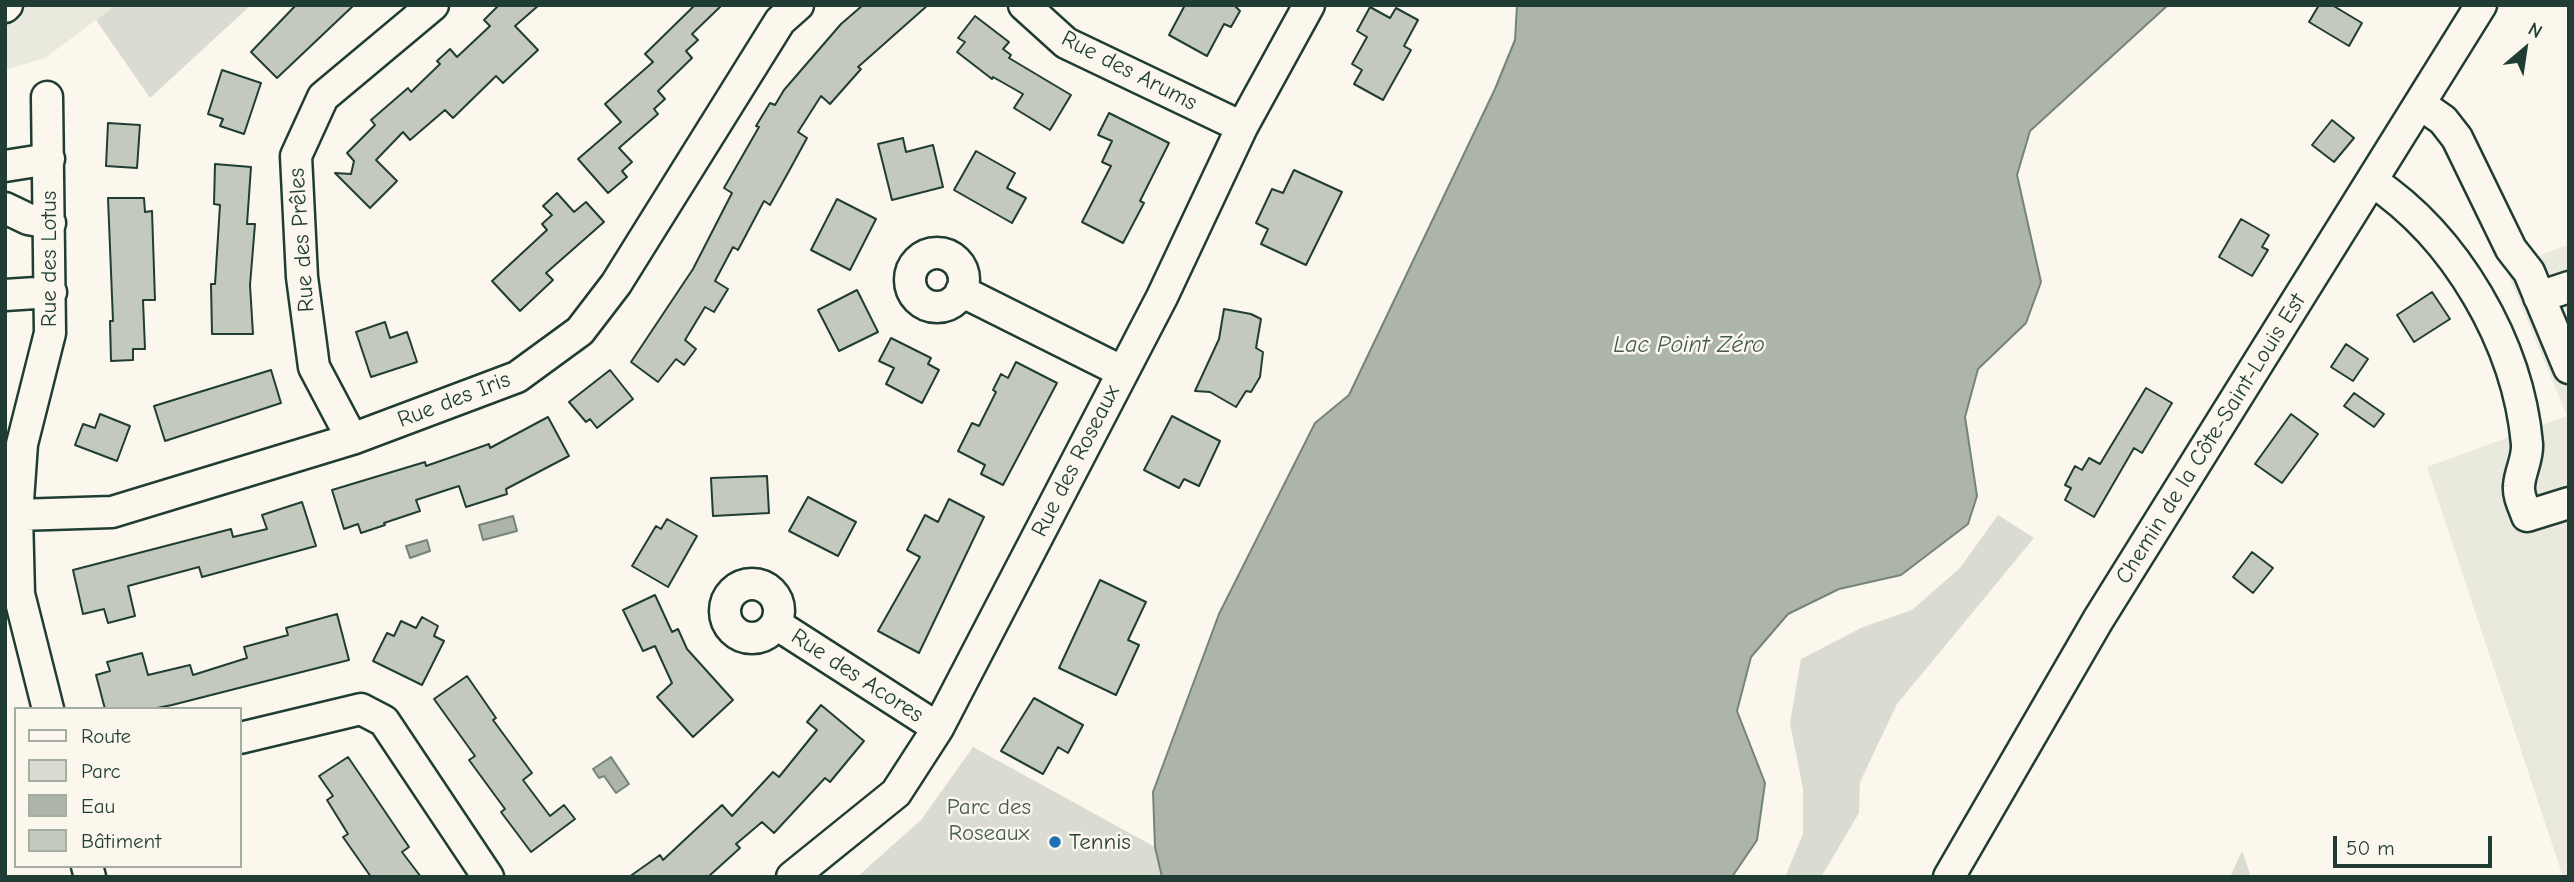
<!DOCTYPE html>
<meta charset="utf-8">
<style>
body{margin:0}
#map{position:relative;width:2574px;height:882px;overflow:hidden;background:#fbf7ec;font-family:"Comic Neue",sans-serif}
canvas{display:block}
.frame{position:absolute;inset:0;border:7px solid #1f3d34;pointer-events:none}
.legend{position:absolute;left:14px;top:707px;width:228px;height:161px;box-sizing:border-box;background:#fbf7ec;border:2px solid #a3ada2;margin:0;padding:9px 12px;list-style:none;font-size:21px;color:#1f3d34}
.legend li{display:flex;align-items:center;gap:14px;height:35px}
.legend b{width:35px;border:2px solid #a3ada2}
.north{position:absolute;left:2490px;top:14px;width:70px;height:70px;-webkit-text-stroke:5px #fbf7ec;paint-order:stroke;rotate:29deg;font-size:19px;font-weight:700;line-height:28px;text-align:center;color:#1f3d34}
.north::after{content:'';display:block;margin:auto;width:24px;height:32px;background:#1f3d34;clip-path:polygon(50% 0,100% 100%,50% 72%,0 100%)}
.scale{position:absolute;left:2333px;top:836px;width:159px;height:32px;box-sizing:border-box;border:4px solid #1f3d34;border-top:0;padding-left:9px;font-size:21px;line-height:24px;white-space:nowrap;color:#1f3d34;-webkit-text-stroke:5px #fbf7ec;paint-order:stroke}
</style>
<div id="map">
<canvas width="2574" height="882"></canvas>
<div class="frame"></div>
<ul class="legend">
<li><b style="height:9px;background:#fbf7ec"></b>Route</li>
<li><b style="height:19px;background:#dbdcd1"></b>Parc</li>
<li><b style="height:19px;background:#adb4aa"></b>Eau</li>
<li><b style="height:19px;background:#c4c9be"></b>Bâtiment</li>
</ul>
<div class="north">N</div>
<div class="scale">50 m</div>
</div>
<script>
const ctx = document.querySelector('canvas').getContext('2d');
ctx.lineJoin = 'round';
function fill(path, color) { ctx.fillStyle = color; ctx.fill(path, 'evenodd'); }
function trace(path, color, width, dash) { ctx.strokeStyle = color; ctx.lineWidth = width; ctx.lineCap = dash ? 'butt' : 'round'; ctx.setLineDash(dash || []); ctx.stroke(path); }
function drawText(font, color, halo, rows, align = 'center') {
  ctx.font = font + ' "Comic Neue",sans-serif'; ctx.lineWidth = 5; ctx.setLineDash([]); ctx.textBaseline = 'middle'; ctx.strokeStyle = halo; ctx.fillStyle = color; for (const [text, x, y, turn = 0] of rows) {
    ctx.save(); ctx.translate(x, y); ctx.rotate((+turn || 0) * Math.PI / 180); ctx.textAlign = isNaN(turn) ? turn : align; if (halo) ctx.strokeText(text, 0, 0); ctx.fillText(text, 0, 0); ctx.restore();
  }
}
const built = new Path2D(`
 M5,5H116L45,58L5,70Z
 M2569,244V877H2563L2427,467L2567,416L2506,269Z`);
const green = new Path2D(`
 M116,5H251L150,98L96,20Z
 M1998,515L2034,538L1897,704L1860,782L1859,813L1821,877H1785L1803,834V789L1790,723L1801,659L1863,627L1912,610L1960,568Z
 M973,747L1155,847L1162,877H857L921,820Z
 M2242,851L2251,877H2230Z`);
const water = new Path2D(`
 M1517,5H2168L2030,131L2017,175L2041,282L2026,323L1978,369L1965,417L1977,496L1968,524L1901,575L1839,589L1788,614L1751,657L1737,711L1765,783L1757,840L1732,877H1162L1155,847L1153,792L1219,614L1315,423L1349,395L1495,89L1515,40Z
 M513,516L517,531L483,540L479,525Z
 M427,540L430,551L410,558L406,546Z
 M611,757L629,784L616,793L604,776L599,778L593,769Z`);
const building = new Path2D(`
 M296,5H354L277,78L251,52Z
 M499,5H539L515,26L538,50L503,83L496,76L453,118L445,110L410,140L403,132L376,160L397,181L370,208L335,173L351,174L354,161L347,153L375,125L371,120L408,88L411,92L440,64L437,61L450,49L457,57L490,26L484,20Z
 M695,5H722L692,34L698,40L686,51L692,58L658,91L665,99L654,109L658,114L619,148L632,162L622,171L627,177L608,193L578,159L621,122L605,104L653,62L645,54Z
 M863,5H928L858,67L861,69L830,104L821,96L798,132L807,138L789,171L770,205L764,201L738,250L733,247L715,281L728,289L714,312L705,307L685,340L696,349L684,365L676,359L658,382L631,362L693,269L732,193L724,188L759,127L756,126L770,103L775,105L784,90L841,24Z
 M1185,5H1234L1240,11L1231,27L1224,24L1207,56L1169,35Z
 M2319,5H2332L2362,23L2349,46L2309,22Z
 M1370,7L1390,18L1396,8L1418,20L1404,46L1411,50L1383,100L1354,84L1362,70L1352,64L1367,37L1357,31Z
 M975,16L1009,42L1003,49L1011,55L1009,58L1071,95L1050,130L1014,108L1023,94L993,77L992,79L957,52L965,42L958,38Z
 M222,70L261,83L244,134L220,126L223,119L208,114Z
 M1109,113L1169,143L1140,201L1144,203L1123,243L1082,222L1111,166L1102,162L1112,141L1098,135Z
 M2332,120L2354,138L2334,162L2312,145Z
 M108,123L140,125L137,168L106,166Z
 M903,138L906,152L933,145L943,187L892,200L878,144Z
 M976,151L1015,173L1007,188L1026,198L1012,223L954,190Z
 M215,164L251,167L247,224H255L250,285L253,334H212L211,284H215L220,205L214,204Z
 M1294,170L1342,192L1306,265L1261,244L1268,229L1256,223L1272,189L1283,193Z
 M557,193L574,212L586,202L604,222L546,273L553,280L520,311L492,281L547,230L542,224L552,215L543,206Z
 M108,198H144L145,212L152,211L155,300H143L145,349H133V360L111,361L110,321H113Z
 M837,199L876,219L850,270L811,250Z
 M2241,219L2269,235L2262,247L2268,250L2252,276L2219,257Z
 M857,290L878,332L839,351L818,310Z
 M2432,292L2450,319L2414,342L2397,315Z
 M1224,309L1251,314L1261,319L1256,348L1263,352L1260,377L1251,392L1246,391L1236,407L1210,392L1195,391L1219,339Z
 M385,322L390,338L407,332L417,362L371,377L356,332Z
 M891,338L931,358L928,364L939,370L922,403L886,384L894,368L879,361Z
 M2346,344L2368,359L2353,381L2331,367Z
 M1016,362L1057,383L1003,485L981,474L985,465L958,451L972,423L979,426L996,392L993,390L1001,374L1008,378Z
 M271,370L281,403L165,441L154,406Z
 M610,370L633,399L597,428L590,419L586,422L569,402Z
 M2146,388L2172,403L2142,453L2134,448L2094,517L2065,500L2071,488L2065,485L2075,466L2082,470L2089,458L2100,464Z
 M2354,393L2384,414L2374,427L2344,406Z
 M100,414L130,426L117,461L75,445L83,424L95,428Z
 M2291,414L2318,434L2282,483L2255,464Z
 M1172,416L1220,441L1199,486L1184,479L1179,488L1144,470Z
 M548,417L569,456L506,489L507,494L466,507L459,486L416,500L420,511L384,523L385,525L361,533L358,524L344,529L332,490L425,462L426,466L489,444L490,448Z
 M767,476L769,513L713,516L711,478Z
 M808,497L856,522L838,556L789,531Z
 M949,499L984,517L919,653L878,631L920,557L907,550L925,515L938,522Z
 M302,502L316,546L202,577L199,567L128,586L135,616L108,623L104,609L83,614L73,570L231,529L233,537L267,529L262,515Z
 M667,519L697,536L668,587L632,566L656,526L661,529Z
 M2252,552L2273,568L2253,593L2233,577Z
 M1100,580L1146,602L1128,640L1139,645L1116,695L1059,668Z
 M655,595L672,632L678,629L687,649L733,700L693,737L657,697L672,683L655,646L643,651L623,610Z
 M337,614L349,660L172,705L152,709H105L96,675L110,671L107,662L142,653L148,675L190,665L193,675L247,658L244,647L288,635L286,628Z
 M422,617L438,626L434,636L444,641L422,685L373,661L387,633L394,636L401,621L416,628Z
 M467,676L496,718L493,720L532,773L523,780L550,816L564,805L575,819L531,852L501,812L505,809L469,760L475,756L434,699Z
 M1034,698L1083,725L1068,753L1058,747L1043,774L1001,751Z
 M821,705L864,741L830,782L825,778L774,833L762,822L736,844L740,848L708,877H629L660,855L663,860L722,805L732,816L773,772L779,777L817,730L807,722Z
 M348,757L409,847L402,852L421,877H371L343,837L348,834L327,800L333,796L319,776Z`);
const minor = new Path2D(`
 M1024,5L1066,43L1242,127
 M5,7L7,5
 M47,97L50,333L22,444L17,515L19,594L48,709
 M2420,104L2443,120L2457,138L2511,249L2529,272L2569,368
 M5,166L49,159
 M2372,181C2456,237 2518,343 2527,444C2528,459 2520,471 2519,486C2518,496 2524,507 2527,516L2569,503
 M5,208L28,219L50,223
 M910 280a27 27 0 1 1 54 0a27 27 0 1 1-54 0Z
 M961,291L1123,372
 M5,295L51,292
 M2539,297L2569,287
 M352,439L314,367L302,277L296,156L323,97L433,5
 M17,515L112,512L352,439L517,377L580,331L616,284L780,21L798,5
 M725 611a27 27 0 1 1 54 0a27 27 0 1 1-54 0Z
 M776,624L938,728
 M240,738L361,709L384,721L488,877
 M87,866L90,877
 M792,877L896,793L938,728L1162,297L1242,127L1309,5
 M1949,877L2098,620L2481,5`);
const markers = [
 [1055,842,7,"#1f6fb2"]
];
const streetNames = [
 ["Rue des Arums",1129,71,27],
 ["Rue des Prêles",302,240,-94],
 ["Rue des Lotus",49,259,-90],
 ["Rue des Iris",454,400,-21],
 ["Chemin de la Côte-Saint-Louis Est",2211,439,-58],
 ["Rue des Roseaux",1076,461,-63],
 ["Rue des Acores",857,676,33]
];
const parkNames = [
 ["Parc des",989,807],
 ["Roseaux",989,833]
];
const poiNames = [
 ["Tennis",1069,842]
];
const waterNames = [
 ["Lac Point Zéro",1689,345]
];
fill(built, '#eae9de');
fill(green, '#dbdcd1');
fill(water, '#adb4aa');
trace(water, '#74847b', 2);
fill(building, '#c4c9be');
trace(building, '#1f3d34', 2);
trace(minor, '#1f3d34', 35);
trace(minor, '#fbf7ec', 30);
for (const [x, y, r, color] of markers) { const dot = new Path2D(); dot.arc(x, y, r, 0, 2 * Math.PI); ctx.fillStyle = color; ctx.fill(dot); trace(dot, '#fbf7ec', 2.5); }
drawText('23px', '#1f3d34', '#fbf7ec', streetNames);
drawText('23px', '#455d53', '#fbf7ec', parkNames);
drawText('23px', '#1f3d34', '#fbf7ec', poiNames, 'left');
drawText('italic 24px', '#425b52', '#fbf7ec', waterNames);
</script>
